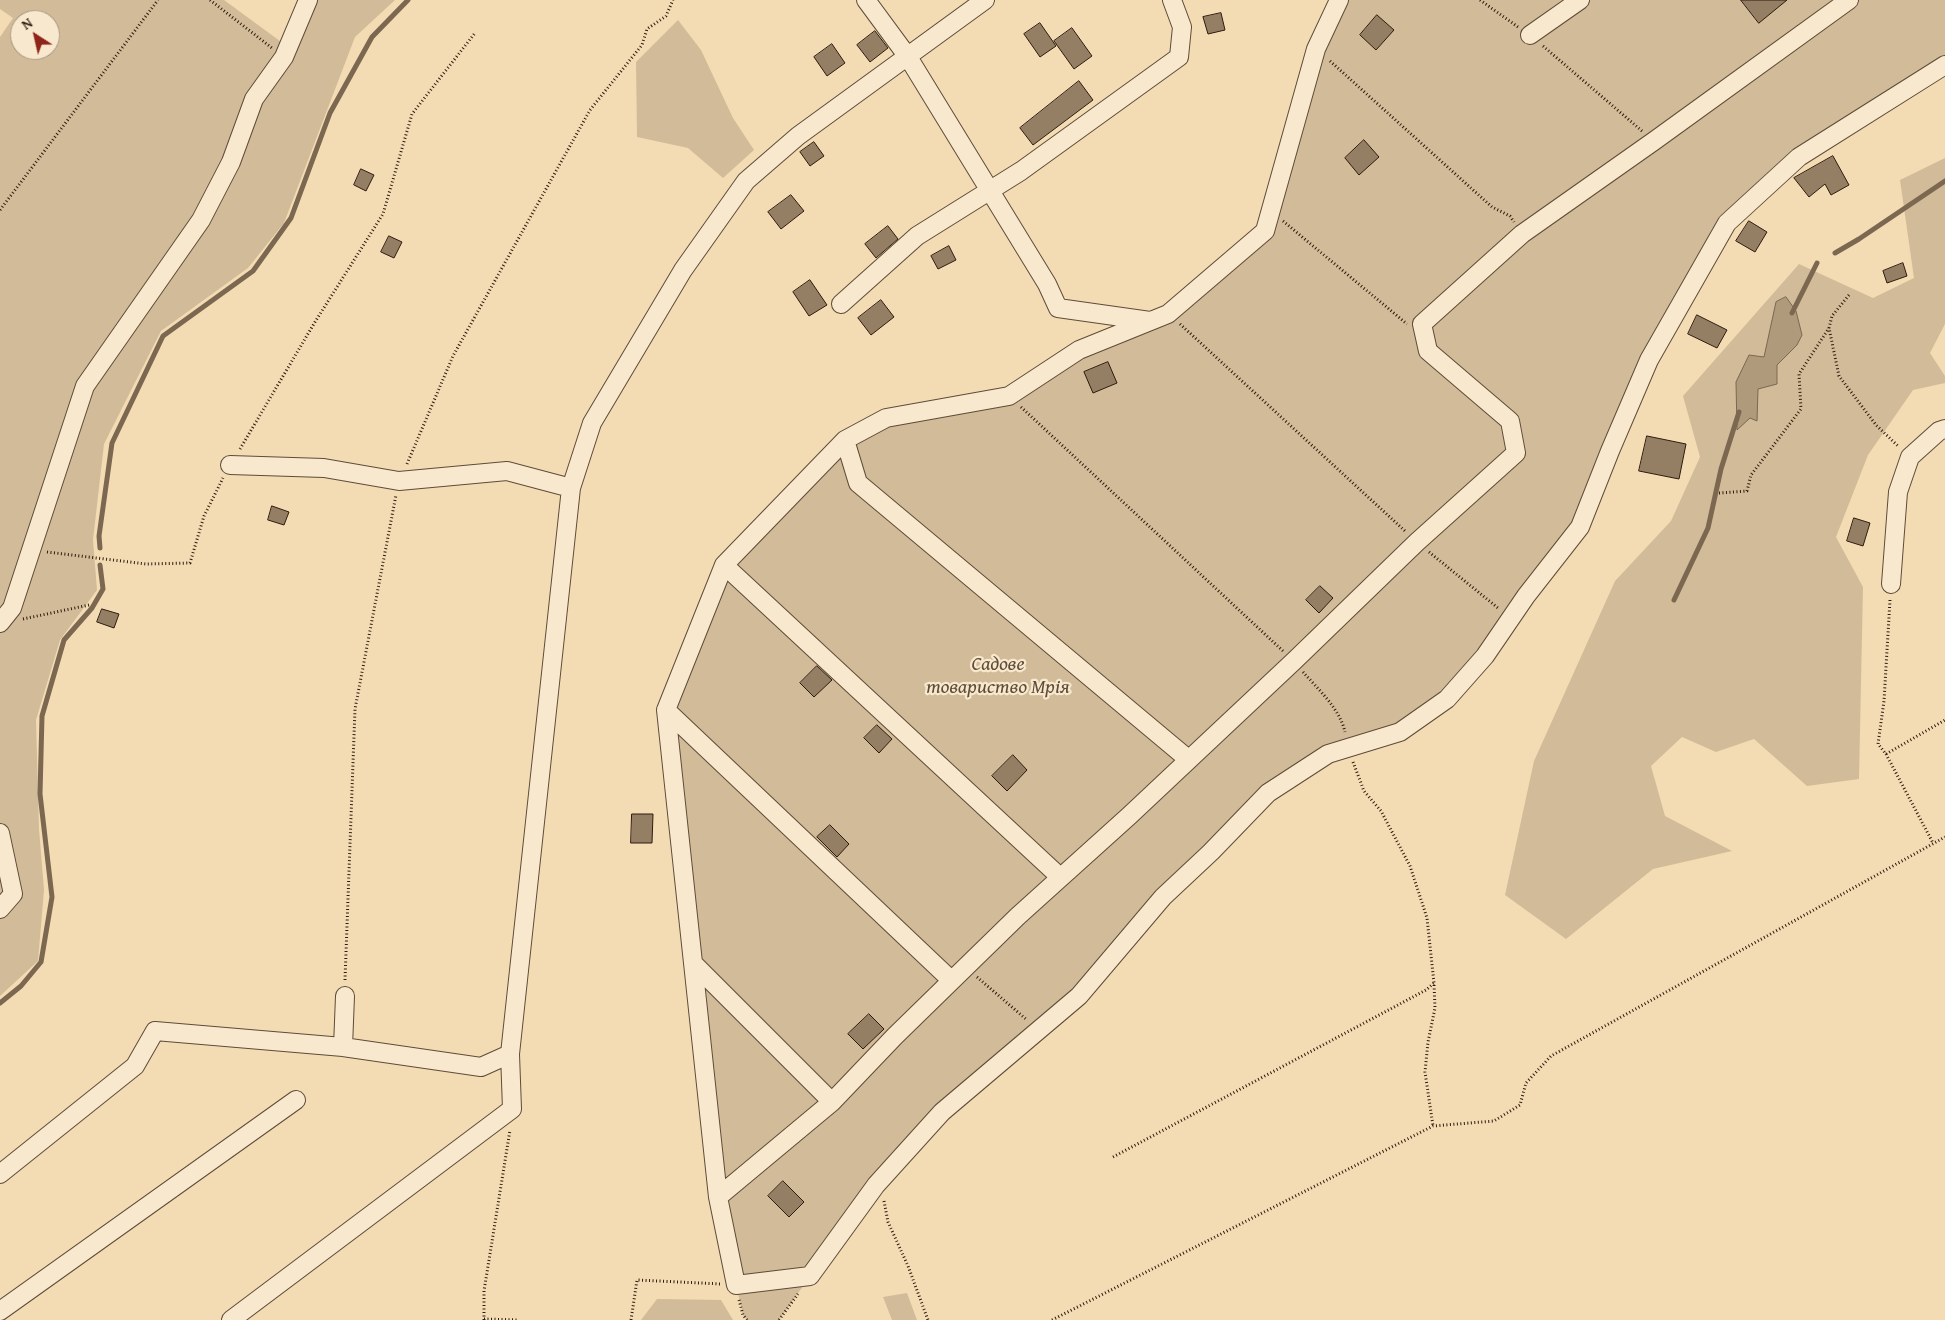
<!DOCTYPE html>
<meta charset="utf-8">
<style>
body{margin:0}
#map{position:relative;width:1945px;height:1320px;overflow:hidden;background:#f3dcb4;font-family:"Gentium Book Plus",serif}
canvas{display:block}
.north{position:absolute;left:10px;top:10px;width:50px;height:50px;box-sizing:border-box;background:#f7e8ce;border:1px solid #a79681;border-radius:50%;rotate:325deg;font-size:14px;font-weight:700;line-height:20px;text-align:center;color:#2e1b0e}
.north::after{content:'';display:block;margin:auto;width:18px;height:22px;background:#8f2418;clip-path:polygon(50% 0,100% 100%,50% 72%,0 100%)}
</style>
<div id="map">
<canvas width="1945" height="1320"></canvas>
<div class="north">N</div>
</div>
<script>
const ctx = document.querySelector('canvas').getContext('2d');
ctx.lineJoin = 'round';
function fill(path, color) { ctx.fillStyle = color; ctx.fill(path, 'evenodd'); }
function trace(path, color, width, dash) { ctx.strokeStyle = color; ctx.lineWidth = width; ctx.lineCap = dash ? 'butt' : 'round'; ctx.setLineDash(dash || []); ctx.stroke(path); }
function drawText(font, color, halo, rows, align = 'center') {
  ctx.font = font + ' "Gentium Book Plus",serif'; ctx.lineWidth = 4.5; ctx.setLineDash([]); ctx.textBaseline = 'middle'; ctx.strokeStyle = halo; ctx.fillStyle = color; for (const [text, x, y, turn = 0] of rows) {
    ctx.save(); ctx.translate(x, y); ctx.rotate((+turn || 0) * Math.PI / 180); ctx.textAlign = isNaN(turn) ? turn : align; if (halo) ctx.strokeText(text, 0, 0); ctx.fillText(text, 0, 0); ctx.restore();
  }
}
const green = new Path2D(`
 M0,0H224L284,44L302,0H395L355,37L284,223L248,268L161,331L104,444L93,540L97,590L60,640L36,720L39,829L44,890L38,961L0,996V37L13,18L0,9ZM20,20H50V50H20Z
 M1344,0H1945V65L1799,157L1727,223L1649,360L1580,527L1485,656L1400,732L1328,754L1268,793L1079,996L942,1112L845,1227L779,1320H747L743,1315L736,1285L666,710L724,565L845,440L886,418L1009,396L1168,314L1265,231L1316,49Z
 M678,20L701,50L733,118L754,150L723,178L688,148L637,137L636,62Z
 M1945,158V324L1930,353L1945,376V383L1913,390L1868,455L1836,537L1863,587L1859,779L1807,786L1754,739L1716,752L1682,737L1651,766L1665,816L1732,851L1653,869L1566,939L1505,895L1534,761L1615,581L1671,521L1700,457L1683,396L1799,264L1873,298L1914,278L1900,180Z
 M907,1293L917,1320H892L883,1297Z
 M657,1299L721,1300L733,1320H641Z`);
const water = new Path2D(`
 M1786,297L1796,311L1802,335L1797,345L1777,365V384L1758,389L1757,421L1750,418L1737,430L1736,382L1749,355L1764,357L1776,302Z`);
const stream = new Path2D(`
 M1835,253L1859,239L1945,181
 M1792,313L1817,263
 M100,548L99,536L112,443L163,336L253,271L291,218L330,113L372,37L408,0
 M1674,600L1708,528L1721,469L1739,412
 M0,1003L21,986L41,962L52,897L40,794L42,716L64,640L92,608L103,589L100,565`);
const building = new Path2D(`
 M1741,0H1787L1759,23Z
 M1221,13L1225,30L1208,34L1203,17Z
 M1377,15L1394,30L1376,50L1360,35Z
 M1040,23L1056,46L1040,57L1024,34Z
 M1072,28L1092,56L1074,69L1054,41Z
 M875,31L888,48L870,62L857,45Z
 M832,44L845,63L827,76L814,57Z
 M1079,81L1093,100L1033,145L1020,128Z
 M1364,140L1379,157L1359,175L1345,158Z
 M814,142L824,156L810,166L800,152Z
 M1833,156L1849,185L1831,195L1825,184L1809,197L1794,178Z
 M361,169L374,175L366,191L354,185Z
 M791,195L804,211L781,229L768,212Z
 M1749,221L1767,232L1755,252L1736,241Z
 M888,226L898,239L876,258L865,244Z
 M389,236L402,242L394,258L381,252Z
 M949,246L956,260L938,269L931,256Z
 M1903,263L1907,276L1887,283L1883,271Z
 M810,280L827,305L809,316L793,292Z
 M881,300L894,317L871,335L858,318Z
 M1697,315L1727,330L1717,348L1688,334Z
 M1108,362L1117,383L1093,393L1084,372Z
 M1647,436L1686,444L1679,479L1639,471Z
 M272,506L289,512L284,525L268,520Z
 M1854,518L1870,523L1863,546L1847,541Z
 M1320,586L1333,598L1319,613L1306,600Z
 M102,609L119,614L114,628L97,622Z
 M817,666L832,680L814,697L800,683Z
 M877,725L892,739L879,753L864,738Z
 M1013,755L1027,770L1007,791L992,776Z
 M632,814H653L652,843H631Z
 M830,825L849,844L837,857L817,837Z
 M869,1014L884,1029L863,1049L848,1034Z
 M783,1181L804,1202L789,1217L768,1196Z`);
const path = new Path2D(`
 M210,0L272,48
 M1480,0L1518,27
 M1543,46L1642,131
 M1330,61L1492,207L1510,216L1514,222
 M0,210L158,0
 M1283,221L1407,324
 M1849,295L1832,316L1829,328L1839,376L1876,425L1899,447
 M1180,324L1405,531
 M1021,407L1283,651
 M240,449L315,322L383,214L412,114L475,33
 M407,464L453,356L590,110L642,45L647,29L666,16L673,0
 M1719,493L1747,491L1751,475L1801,409L1799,374L1829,328
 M47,552L146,564L190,563L204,516L223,478
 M1429,552L1498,608
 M1890,600L1884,701L1878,744L1886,754L1945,720
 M23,619L89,605
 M1303,672C1318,689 1340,709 1345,732
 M1886,754L1933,843
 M1353,762L1364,791L1381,811L1410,866L1427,918L1434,983L1435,1008L1428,1042L1425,1072L1433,1126
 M977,977L1027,1020
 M345,980L355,709L396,495
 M1113,1157L1426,990L1434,983
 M884,1201L888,1222L908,1266L928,1320
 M739,1300L743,1315L747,1320
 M484,1319L519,1320
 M484,1320V1291L510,1130
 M631,1320L637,1280L721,1284
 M779,1320L798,1294
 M1052,1320L1433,1126L1494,1121L1520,1105L1526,1083L1551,1056L1945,837`);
const minor = new Path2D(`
 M866,0L908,57L1047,284L1058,308L1150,321
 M1339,0L1316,49L1265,231L1168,314L1079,350L1009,396L886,418L845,440L724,565L666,710L718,1197L736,1285L810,1276L876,1185L942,1112L1079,996L1163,897L1211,852L1268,793L1328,754L1400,732L1447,699L1485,656L1526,596L1580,527L1610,451L1649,360L1727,223L1799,157L1945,65
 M1530,35L1580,0
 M841,304L917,236L1021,171L1179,57L1182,27L1172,0
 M845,440L858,483L1188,759
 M230,465L324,468L399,481L507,471L571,488
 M724,565L1060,877
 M1891,584L1898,492L1910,457L1939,431L1945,429
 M0,623L12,608L85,386L201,220L231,162L254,99L284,57L308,0
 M666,710L951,980
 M0,833L13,894L0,909
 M693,963L832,1102
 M343,1047L345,996
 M0,1174L135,1066L155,1031L343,1047L481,1067L510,1054
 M718,1197L832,1102L895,1036L1018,916L1129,816L1294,661L1417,542L1516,453L1510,421L1428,351L1422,324L1522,234L1654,141L1849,0
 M0,1311L296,1100
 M231,1320L512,1109L510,1054L571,488L592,423L683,270L746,181L798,136L985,0`);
const parkNames = [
 ["Садове",998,665],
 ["товариство Мрія",998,688]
];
fill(green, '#d2bb98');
fill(water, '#b09a7c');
trace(water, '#7c6750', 1);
trace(stream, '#7c6750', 5);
fill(building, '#947f64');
trace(building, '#2e1b0e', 1);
trace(minor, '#5f4b38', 20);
trace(path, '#2e1b0e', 3, [1, 2.5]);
trace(minor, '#f7e8ce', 18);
drawText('italic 20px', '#5f4b37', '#f7e8ce', parkNames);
</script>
